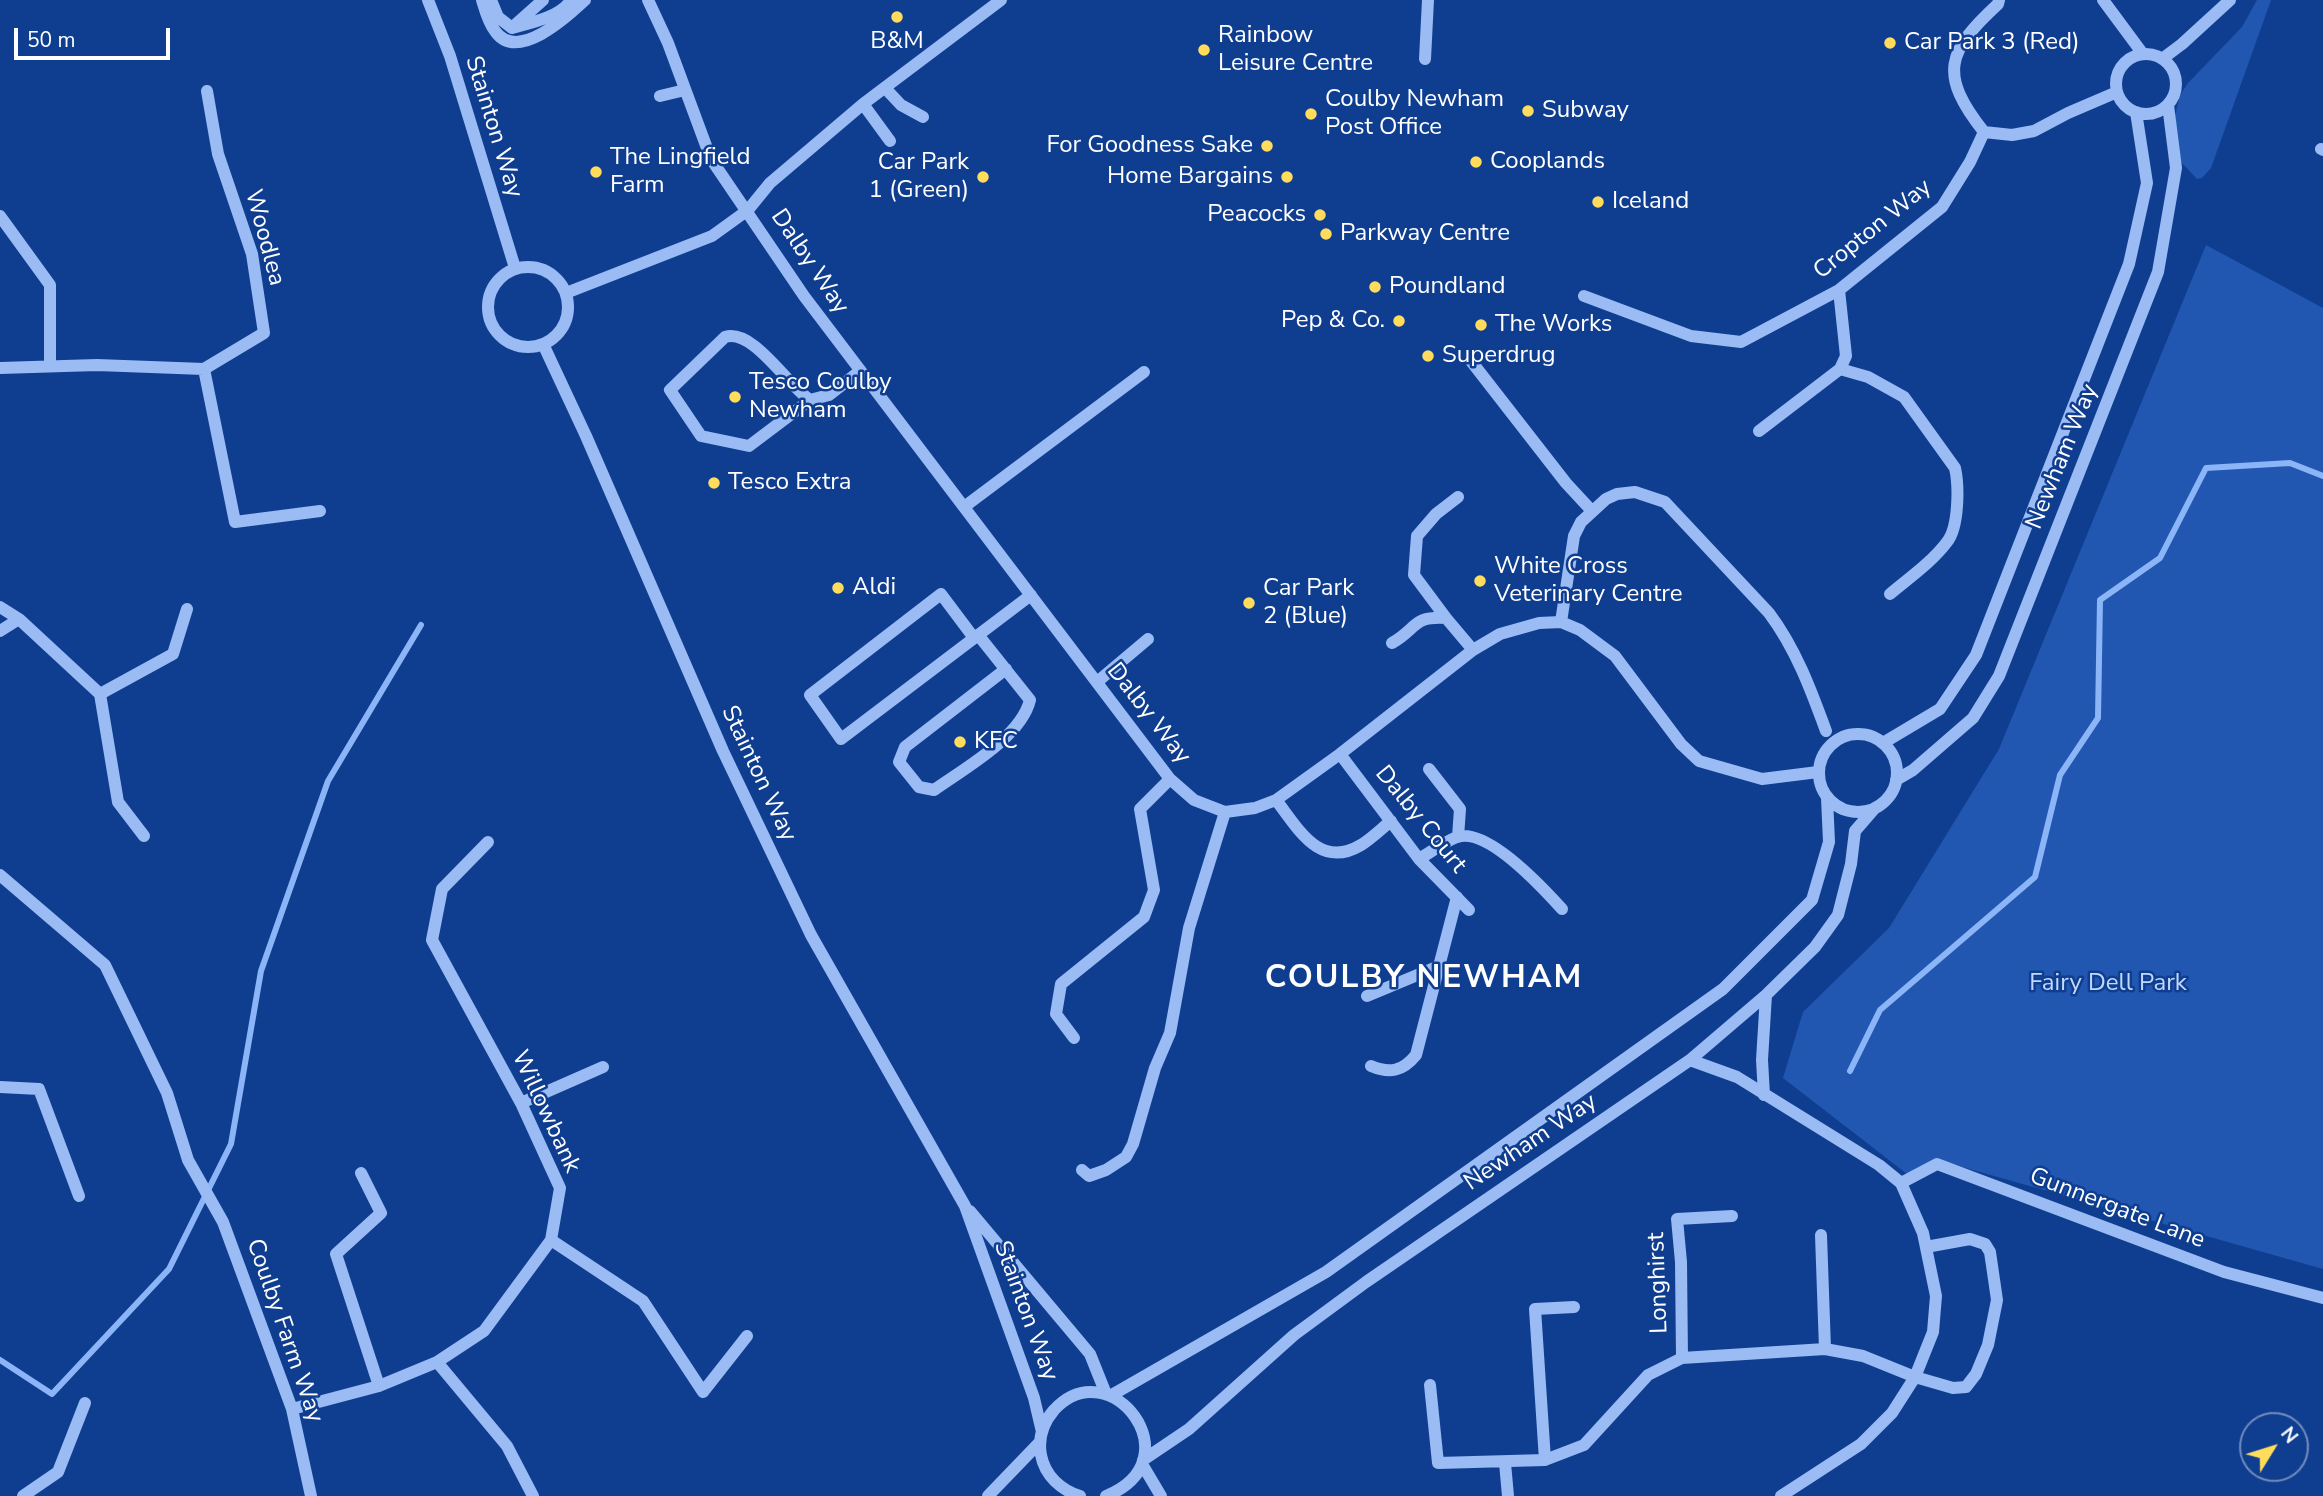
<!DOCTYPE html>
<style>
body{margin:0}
#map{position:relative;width:2323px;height:1496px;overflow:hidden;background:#0f3e90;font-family:"Nunito Sans",sans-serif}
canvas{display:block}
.north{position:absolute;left:2239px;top:1412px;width:70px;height:70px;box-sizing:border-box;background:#0f3e90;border:2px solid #6f8bbc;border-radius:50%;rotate:52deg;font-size:19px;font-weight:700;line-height:28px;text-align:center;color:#fff}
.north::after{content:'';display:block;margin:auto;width:24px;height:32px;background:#ffdc5c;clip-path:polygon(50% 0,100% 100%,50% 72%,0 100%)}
.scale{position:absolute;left:14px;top:28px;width:156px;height:32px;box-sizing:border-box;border:4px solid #fff;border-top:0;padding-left:9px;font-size:21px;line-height:24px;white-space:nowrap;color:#fff;-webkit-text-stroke:5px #0f3e90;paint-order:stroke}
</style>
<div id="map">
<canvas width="2323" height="1496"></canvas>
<div class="north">N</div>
<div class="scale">50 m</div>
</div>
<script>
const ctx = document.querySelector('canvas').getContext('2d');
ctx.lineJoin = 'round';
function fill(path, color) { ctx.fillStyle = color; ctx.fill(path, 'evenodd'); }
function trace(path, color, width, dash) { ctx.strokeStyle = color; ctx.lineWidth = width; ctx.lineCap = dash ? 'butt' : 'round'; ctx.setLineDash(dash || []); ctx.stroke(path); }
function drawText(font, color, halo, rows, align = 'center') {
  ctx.font = font + ' "Nunito Sans",sans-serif'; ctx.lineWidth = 5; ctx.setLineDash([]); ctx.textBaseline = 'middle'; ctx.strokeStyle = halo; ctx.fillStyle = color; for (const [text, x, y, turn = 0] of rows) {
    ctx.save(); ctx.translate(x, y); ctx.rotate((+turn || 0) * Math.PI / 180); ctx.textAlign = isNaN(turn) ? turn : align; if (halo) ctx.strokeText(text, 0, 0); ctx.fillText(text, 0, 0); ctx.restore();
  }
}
const green = new Path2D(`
 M2257,0H2271L2211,168L2202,178L2197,179L2180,161L2175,116L2180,95L2188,83L2242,27Z
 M2206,245L2323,308V1269L1934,1159L1907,1174L1783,1078L1803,1012L1889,928L1999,749Z`);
const stream = new Path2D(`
 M1850,1071L1880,1010L2035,877L2060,775L2098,718L2100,600L2160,558L2206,468L2290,463L2323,476
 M0,1360L52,1394L169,1269L231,1144L261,971L328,781L421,625`);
const minor = new Path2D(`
 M428,0L450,56L515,268
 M482,0C485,10 488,22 495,31C517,63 567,17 585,0
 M491,0L498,17L512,28C530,23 561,17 571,0
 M648,0L668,43L711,159L804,296L1170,779L1194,800L1225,812L1255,808L1276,800L1340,754L1473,650L1500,634L1539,623L1561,622L1580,630L1615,656L1681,744L1699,761L1762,779L1818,772
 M2103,0L2143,54
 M515,25L543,0
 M2116 84a30 30 0 1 1 60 0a30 30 0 1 1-60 0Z
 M1425,59L1428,0
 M2162,59L2182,44L2230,0
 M885,88L901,105L923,117
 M660,96L685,90
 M863,104L890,141
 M1984,132C1938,74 1947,51 1998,4L1999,0
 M2321,149L2323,150
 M0,216L50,285V366
 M488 307a40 40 0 1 1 80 0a40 40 0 1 1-80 0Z
 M566,293L712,236L748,210L770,183L863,104L1001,0
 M1584,296L1691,336L1741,342L1839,290L1942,207L1970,162L1984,132L2012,135L2034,131L2068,113L2117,92
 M543,344L586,436L723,751L811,935L965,1206L1034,1398L1042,1432
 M1471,361L1566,483L1591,510
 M0,368L97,365L204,369L264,333L252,254L218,154L207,91
 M204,369L235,522L320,511
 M1840,369L1868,377L1904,397L1955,468C1959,486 1959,527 1947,542C1932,562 1909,578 1890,594
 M810,400C787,385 753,328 725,337L670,390L701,436L749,446L810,400L829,395L860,371
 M1759,431L1840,369L1846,356L1839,290
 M964,507L1144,372
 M0,607L19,619L100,694L118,802L144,836
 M1446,618L1414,575L1417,536L1436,514L1458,497
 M1561,622L1574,536L1581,522L1606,499L1617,494L1635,492L1665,502L1769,613C1796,649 1811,690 1826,731
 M0,631L19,619
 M979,636L1030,700C1021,737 965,768 934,790L919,787L899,762L905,747L1006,669
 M974,638L941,594L810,695L841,739L1031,595
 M1392,643C1418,628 1412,616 1446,618L1473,650
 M1097,682L1148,639
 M100,694L173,654L187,609
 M1819 773a39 39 0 1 1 78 0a39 39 0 1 1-78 0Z
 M1883,743L1940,709L1976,655L2129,264L2147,183L2136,112
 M1340,754L1419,859L1469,910
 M1429,769L1460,809L1458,837
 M1896,780L1913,770L1973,718L1999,676L2158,272L2176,168L2168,105
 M1276,800C1298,828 1319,870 1361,845C1371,839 1381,829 1391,821
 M1419,859C1431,852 1444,842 1457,837C1487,827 1543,888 1562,909
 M0,875L105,965L167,1093L188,1160L223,1222L292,1409L311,1496
 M1367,996L1439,966
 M1074,1038L1056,1014L1061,984L1144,917L1154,890L1140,809L1170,779
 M1690,1060L1737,1077L1879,1165L1901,1183L1923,1233L1936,1296L1933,1332L1915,1377L1892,1413L1861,1444L1781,1496
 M1371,1066C1390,1074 1403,1071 1416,1055L1457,897
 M0,1087L39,1089L79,1196
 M1764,1095L1762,1060L1766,995
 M521,1103L603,1067
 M1082,1170L1089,1176L1106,1170L1126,1157L1133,1144L1155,1068L1170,1033L1189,928L1225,812
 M361,1173L381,1213L336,1254L379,1386
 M1901,1183L1937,1164L2224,1272L2323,1298
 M970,1211L1090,1354L1106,1394
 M1821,1235L1825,1349
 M551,1240L643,1301L703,1392L747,1336
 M1682,1358L1681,1262L1677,1219L1732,1216
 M437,1362L507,1446L533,1496
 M1430,1385L1438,1463L1545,1460L1584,1445L1648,1375L1682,1358L1825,1349L1863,1356L1915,1377L1953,1388L1966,1387L1976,1374L1988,1345L1997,1300L1990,1252L1985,1244L1970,1239L1926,1247
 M1110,1396L1326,1272L1723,989L1812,900L1829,842L1827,798
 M292,1409L379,1386L437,1362L484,1331L551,1240L560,1188L521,1103L432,940L442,889L488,842
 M1143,1460L1189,1429L1294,1335L1366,1282L1690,1060L1766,995L1815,947L1838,915L1851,864L1855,831L1874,809
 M1545,1460L1535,1309L1574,1307
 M1505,1463L1508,1496
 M1142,1464L1161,1496
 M23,1496L58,1472L85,1403
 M988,1496L1040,1442
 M1080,1496C1061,1490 1045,1476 1041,1455C1038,1439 1043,1423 1054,1410C1110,1349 1196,1460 1106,1496`);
const markers = [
 [897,17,7,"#ffdc5c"],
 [1890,43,7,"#ffdc5c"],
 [1204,50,7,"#ffdc5c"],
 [1528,111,7,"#ffdc5c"],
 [1311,114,7,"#ffdc5c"],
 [1267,146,7,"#ffdc5c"],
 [1476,162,7,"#ffdc5c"],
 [596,172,7,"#ffdc5c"],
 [983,177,7,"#ffdc5c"],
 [1287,177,7,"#ffdc5c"],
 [1598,202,7,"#ffdc5c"],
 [1320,215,7,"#ffdc5c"],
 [1326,234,7,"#ffdc5c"],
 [1375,287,7,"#ffdc5c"],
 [1399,321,7,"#ffdc5c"],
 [1481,325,7,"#ffdc5c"],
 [1428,356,7,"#ffdc5c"],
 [735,397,7,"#ffdc5c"],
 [714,483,7,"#ffdc5c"],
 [1480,581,7,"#ffdc5c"],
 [838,588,7,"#ffdc5c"],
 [1249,603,7,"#ffdc5c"],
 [960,742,7,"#ffdc5c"]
];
const poiNames = [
 ["Rainbow",1218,36],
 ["Leisure Centre",1218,64],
 ["B&M",897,42,"center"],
 ["Car Park 3 (Red)",1904,43],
 ["Coulby Newham",1325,100],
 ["Post Office",1325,128],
 ["Subway",1542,111],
 ["For Goodness Sake",1253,146,"right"],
 ["The Lingfield",610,158],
 ["Farm",610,186],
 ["Cooplands",1490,162],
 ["Car Park",969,163,"right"],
 ["1 (Green)",969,191,"right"],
 ["Home Bargains",1273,177,"right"],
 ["Iceland",1612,202],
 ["Peacocks",1306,215,"right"],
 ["Parkway Centre",1340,234],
 ["Poundland",1389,287],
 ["Pep & Co.",1385,321,"right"],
 ["The Works",1495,325],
 ["Superdrug",1442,356],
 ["Tesco Coulby",749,383],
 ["Newham",749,411],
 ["Tesco Extra",728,483],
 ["White Cross",1494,567],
 ["Veterinary Centre",1494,595],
 ["Aldi",852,588],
 ["Car Park",1263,589],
 ["2 (Blue)",1263,617],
 ["KFC",974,742]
];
const streetNames = [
 ["Stainton Way",493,127,73],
 ["Cropton Way",1873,230,-39],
 ["Woodlea",264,238,75],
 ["Dalby Way",809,262,56],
 ["Newham Way",2063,457,-68],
 ["Dalby Way",1148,714,52],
 ["Stainton Way",758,774,65],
 ["Dalby Court",1420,820,51],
 ["Willowbank",545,1112,65],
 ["Newham Way",1531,1143,-34],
 ["Gunnergate Lane",2117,1209,21],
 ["Longhirst",1659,1283,-92],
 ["Stainton Way",1025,1311,70],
 ["Coulby Farm Way",284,1331,71]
];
const parkNames = [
 ["Fairy Dell Park",2108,984]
];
const districtNames = [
 ["COULBY NEWHAM",1424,979]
];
fill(green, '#2157b0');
trace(stream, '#8bb5f7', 6);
trace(minor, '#9abbf3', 12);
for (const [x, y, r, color] of markers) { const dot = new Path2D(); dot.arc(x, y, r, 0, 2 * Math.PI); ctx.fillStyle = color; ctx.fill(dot); trace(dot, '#0f3e90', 2.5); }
drawText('24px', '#fff', '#0f3e90', poiNames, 'left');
drawText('24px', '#fff', '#0f3e90', streetNames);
drawText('24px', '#c1d8fe', '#0f3e90', parkNames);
ctx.letterSpacing = '2px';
drawText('bold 32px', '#fff', '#0f3e90', districtNames);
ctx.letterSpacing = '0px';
</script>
